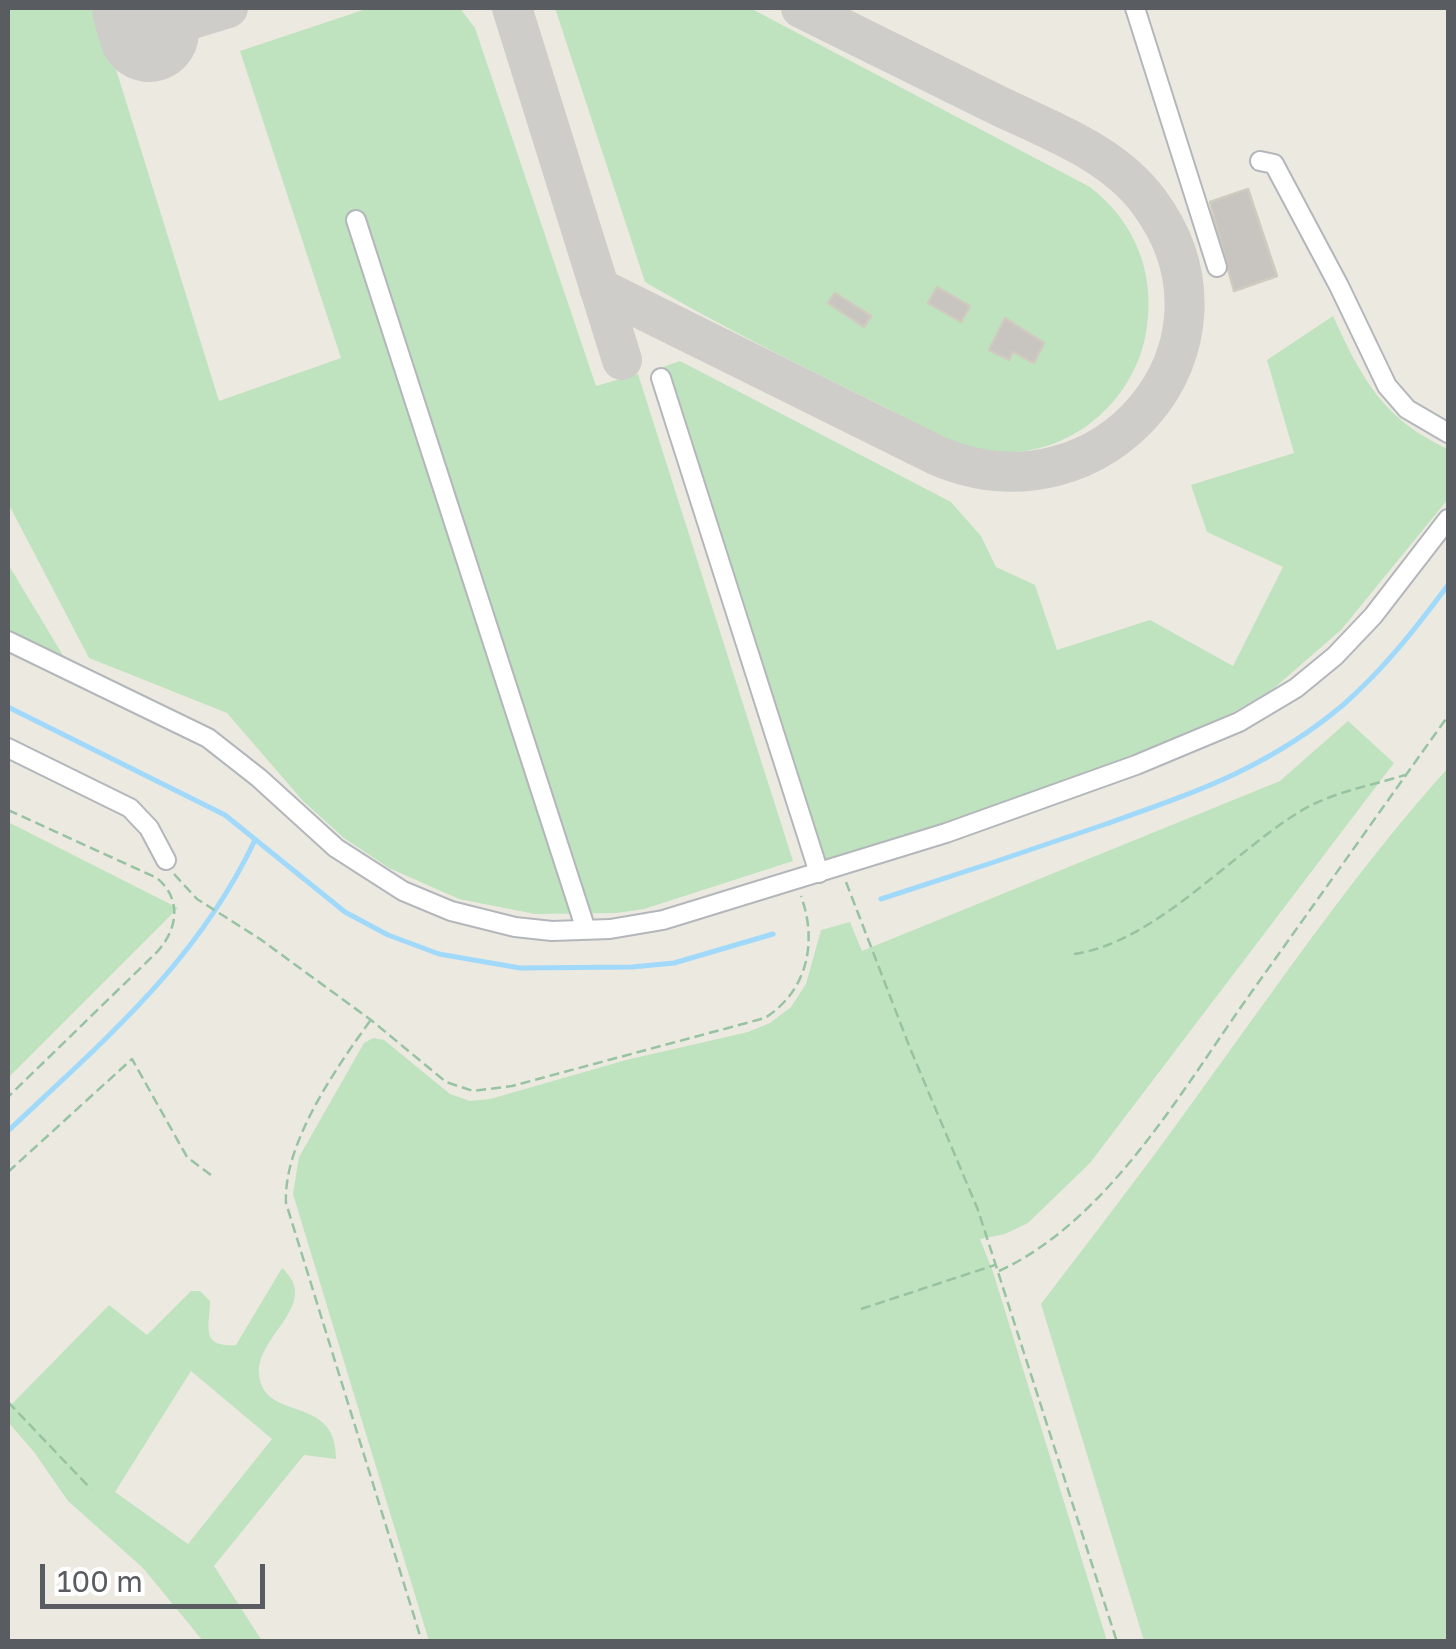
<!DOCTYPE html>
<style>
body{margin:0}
#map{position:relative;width:1456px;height:1649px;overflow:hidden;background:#ece9e1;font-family:"Golos Text",sans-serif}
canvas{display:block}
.frame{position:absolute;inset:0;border:10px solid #595d61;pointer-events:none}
.scale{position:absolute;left:40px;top:1564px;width:225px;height:45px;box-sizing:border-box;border:5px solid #595d61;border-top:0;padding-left:12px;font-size:30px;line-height:35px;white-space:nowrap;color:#595d61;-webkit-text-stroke:8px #fff;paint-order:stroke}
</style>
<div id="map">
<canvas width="1456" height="1649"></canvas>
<div class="frame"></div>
<div class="scale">100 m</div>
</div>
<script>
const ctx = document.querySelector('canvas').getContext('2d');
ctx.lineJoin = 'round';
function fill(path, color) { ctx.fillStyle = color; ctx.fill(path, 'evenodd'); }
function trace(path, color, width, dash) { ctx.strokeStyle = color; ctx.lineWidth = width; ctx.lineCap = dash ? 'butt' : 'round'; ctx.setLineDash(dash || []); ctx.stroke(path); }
const green = new Path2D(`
 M8,8H97L219,401L341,358L240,51L369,8H460L475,28L596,386L638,374L793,861L644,909L617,913L535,914L459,899L389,868L344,838L303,801L227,713L89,658L8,503Z
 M555,8H750L1090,187C1134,221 1155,271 1147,327C1136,405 1063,463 984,451C951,446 917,423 887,408C805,368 724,328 645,282Z
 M1333,316C1362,379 1383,419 1448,449V499L1341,630L1273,689L1220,720L1119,762L971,817L822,866L663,367L680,361L951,502L981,536L996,567L1035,585L1057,650L1150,620L1233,666L1283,567L1207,532L1191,485L1294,453L1267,360Z
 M8,564L73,672L8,638Z
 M1348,721L1394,763L1090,1163L1028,1223L1005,1234L980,1239L993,1272L1107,1641H429L293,1194L299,1157L364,1043L373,1038L384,1040L450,1094L470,1101L490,1099L626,1060L748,1032L770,1023L791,1007L806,984L821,930L850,922L862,951L1280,781Z
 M1448,768V1641H1144L1041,1304C1100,1227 1159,1150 1215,1071C1290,968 1363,862 1448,768Z
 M8,822L178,908L8,1078Z
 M282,1268C322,1304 257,1335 259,1373C262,1424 337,1392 336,1459L304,1455L214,1566L262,1641H203L143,1568L68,1501L34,1452L8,1422V1408L109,1305L147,1335L191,1291H200L210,1301C210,1325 199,1348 236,1345ZM191,1371L272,1439L188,1544L115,1492Z`);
const stream = new Path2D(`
 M8,707L225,815L345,912L388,935L439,954L520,968L632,967L674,963L773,934
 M881,899C956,875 1031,850 1106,824C1196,792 1268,768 1343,705C1384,669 1416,628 1448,585
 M8,1131C105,1039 196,964 255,840`);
const taxiway = new Path2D(`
 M512,8L622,360
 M149,32L228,8
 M599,288L938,456C1103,526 1256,346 1149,202C1112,151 1045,129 991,102C927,71 864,39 801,8`);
const runway = new Path2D(`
 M142,8L149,32`);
const building = new Path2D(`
 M1248,189L1277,276L1234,291L1210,202Z
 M937,287L970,306L961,322L928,303Z
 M835,293L871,316L864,327L828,303Z
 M1005,318L1044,343L1034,363L1013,352L1009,360L989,350Z`);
const path = new Path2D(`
 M8,810L157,878C182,899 178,929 157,952L8,1097
 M174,874L197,899L260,939L371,1020L446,1082L473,1091L512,1086L765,1018C807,991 818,943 801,896
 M846,882L910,1048L978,1210L1117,1642
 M1074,954C1153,943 1228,857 1296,814C1330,792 1367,787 1405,775
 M370,1021C336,1068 283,1144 286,1203L422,1642
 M8,1172L132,1059L187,1157L211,1175
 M999,1271C1110,1220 1184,1086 1253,990C1318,899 1383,807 1448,716
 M861,1309L995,1265
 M8,1402L91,1489`);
const minor = new Path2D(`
 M1135,8L1217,267
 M1260,161L1274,164L1339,286L1387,386L1407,409L1448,433
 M356,220L586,930
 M661,378L819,873
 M8,641L208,738L259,778L336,848L403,891L451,911L515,927L552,931L610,929L663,920L946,833L1136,765L1239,722L1296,688L1335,656L1373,616L1448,519
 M8,748L130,808L149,828L166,860`);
fill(green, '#bfe3be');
trace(stream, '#a1d9fb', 5);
trace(taxiway, '#cecdc9', 40);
trace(runway, '#cecdc9', 100);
fill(building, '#c8c5c0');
trace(building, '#d0cabf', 2.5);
trace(minor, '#b3b7bb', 22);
trace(path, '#97c3a2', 2.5, [10, 5]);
trace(minor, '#fff', 18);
</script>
